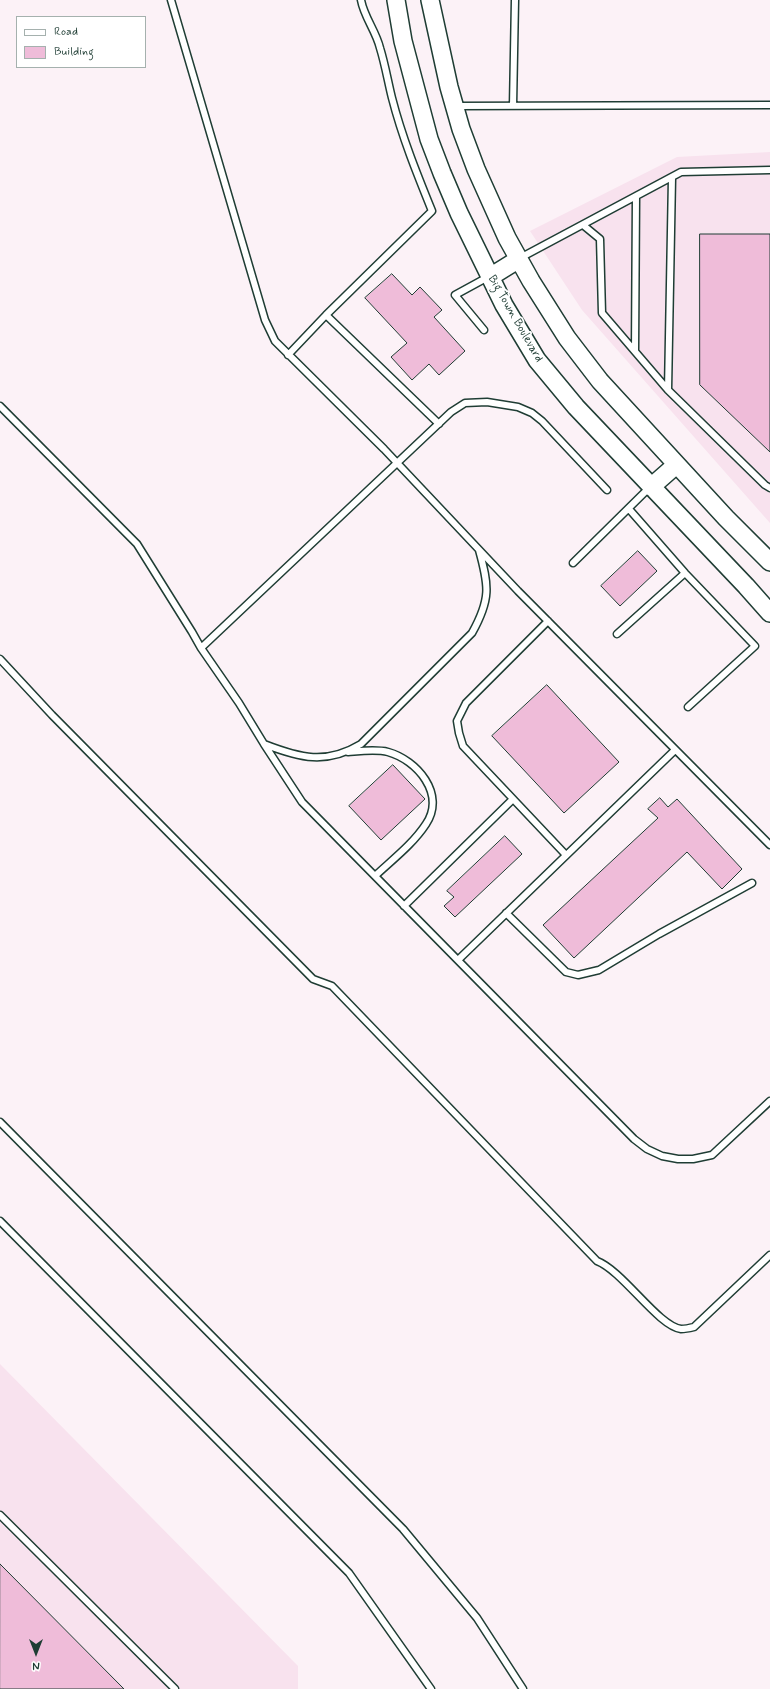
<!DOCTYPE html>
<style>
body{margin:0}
#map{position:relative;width:770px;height:1689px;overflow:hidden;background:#fcf2f7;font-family:Mynerve,sans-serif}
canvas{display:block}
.legend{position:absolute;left:16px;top:16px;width:130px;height:52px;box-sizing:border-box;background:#fff;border:1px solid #a5b1ae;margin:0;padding:5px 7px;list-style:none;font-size:12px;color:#1f3d34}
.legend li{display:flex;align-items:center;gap:8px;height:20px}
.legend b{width:20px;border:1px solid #a5b1ae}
.north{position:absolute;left:16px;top:1633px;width:40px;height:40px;-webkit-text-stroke:3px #fff;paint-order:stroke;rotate:180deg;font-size:11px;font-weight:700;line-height:16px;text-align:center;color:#1f3d34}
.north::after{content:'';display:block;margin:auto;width:14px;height:18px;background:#1f3d34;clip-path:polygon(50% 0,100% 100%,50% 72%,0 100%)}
</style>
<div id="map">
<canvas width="770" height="1689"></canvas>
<ul class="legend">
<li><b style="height:5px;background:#fff"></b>Road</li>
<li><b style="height:11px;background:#efbcd9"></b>Building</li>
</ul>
<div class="north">N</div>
</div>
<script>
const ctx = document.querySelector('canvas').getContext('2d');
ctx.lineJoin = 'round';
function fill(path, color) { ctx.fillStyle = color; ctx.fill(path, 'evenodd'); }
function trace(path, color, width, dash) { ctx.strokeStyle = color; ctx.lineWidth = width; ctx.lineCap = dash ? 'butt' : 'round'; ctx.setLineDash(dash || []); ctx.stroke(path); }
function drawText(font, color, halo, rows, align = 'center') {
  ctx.font = font + ' Mynerve,sans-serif'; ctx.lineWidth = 3.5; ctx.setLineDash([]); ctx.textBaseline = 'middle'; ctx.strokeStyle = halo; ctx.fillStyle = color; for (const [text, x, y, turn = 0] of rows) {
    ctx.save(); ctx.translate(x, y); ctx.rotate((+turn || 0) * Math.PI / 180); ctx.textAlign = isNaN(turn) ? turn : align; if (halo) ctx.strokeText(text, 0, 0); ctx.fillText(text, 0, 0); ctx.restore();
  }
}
const built = new Path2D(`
 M770,152V523L582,310L530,231L677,157Z
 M0,1364L298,1666V1689H0Z`);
const building = new Path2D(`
 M700,234H770V452L700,385Z
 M392,274L412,295L420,287L442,310L434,317L465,351L439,375L429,364L412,380L391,357L407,343L365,298Z
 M638,551L657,571L620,606L601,586Z
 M547,685L619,762L564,813L492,736Z
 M393,765L425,799L381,840L349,806Z
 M660,798L668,807L677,799L742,869L722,889L687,852L574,958L543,925L658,818L648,809Z
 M505,836L522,854L455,917L444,906L454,897L447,891Z
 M0,1564L124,1689H0Z`);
const lane = new Path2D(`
 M171,0L265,320L275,341L384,449L518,591L770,845
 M456,106L770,105
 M513,106L515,0
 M583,225L600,239L602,313L668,390L765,485L770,488
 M520,258L681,172L770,170
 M326,315L439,424
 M484,330L455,295L488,277
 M635,351L636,196
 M288,355L326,315L432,211C417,174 402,137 392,98C388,82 385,64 380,48C376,31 364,17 361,0
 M668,390L672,178
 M0,406L137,544L192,632L201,648L239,703L264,744L302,802L634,1139L647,1149L662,1156L678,1159H693L712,1155L770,1101
 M629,509L685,573L755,646L688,707
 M573,563L649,488
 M548,621L466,703L457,721L459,733L463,746L566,855
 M617,634L685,573
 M201,648L451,412L465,403L487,402L518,407L532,413L542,421L607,490
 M0,659L52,715L313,979L332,986L597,1261C623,1271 658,1326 681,1329C685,1329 690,1328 694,1327L770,1255
 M264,744C300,758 326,765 361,744L472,633C491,599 489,586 479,550
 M348,752C361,751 376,749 388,752C417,760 446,794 426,824C413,844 392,860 375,876
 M404,906L513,799
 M506,913L566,972L578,975L599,970L659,934L752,883
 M458,960L675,750
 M0,1122L403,1529L477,1618L523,1689
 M0,1221L349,1573L431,1689
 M0,1515L175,1689`);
const secondary = new Path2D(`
 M396,0L403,41L429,139L442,173L459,213L504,305L537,360L576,407L746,586L770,613
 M430,0L449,87L461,129L476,169L507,238L531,281L567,338L600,381L726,518L770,562
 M490,277L519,259
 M651,487L676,465`);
const streetNames = [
 ["Big Town Boulevard",515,319,60]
];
fill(built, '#f8e2ee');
fill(building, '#efbcd9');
trace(building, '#1f3d34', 1);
trace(lane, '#1f3d34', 9);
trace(secondary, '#1f3d34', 20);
trace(lane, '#fff', 6);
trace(secondary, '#fff', 17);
drawText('12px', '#1f3d34', '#fff', streetNames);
</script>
